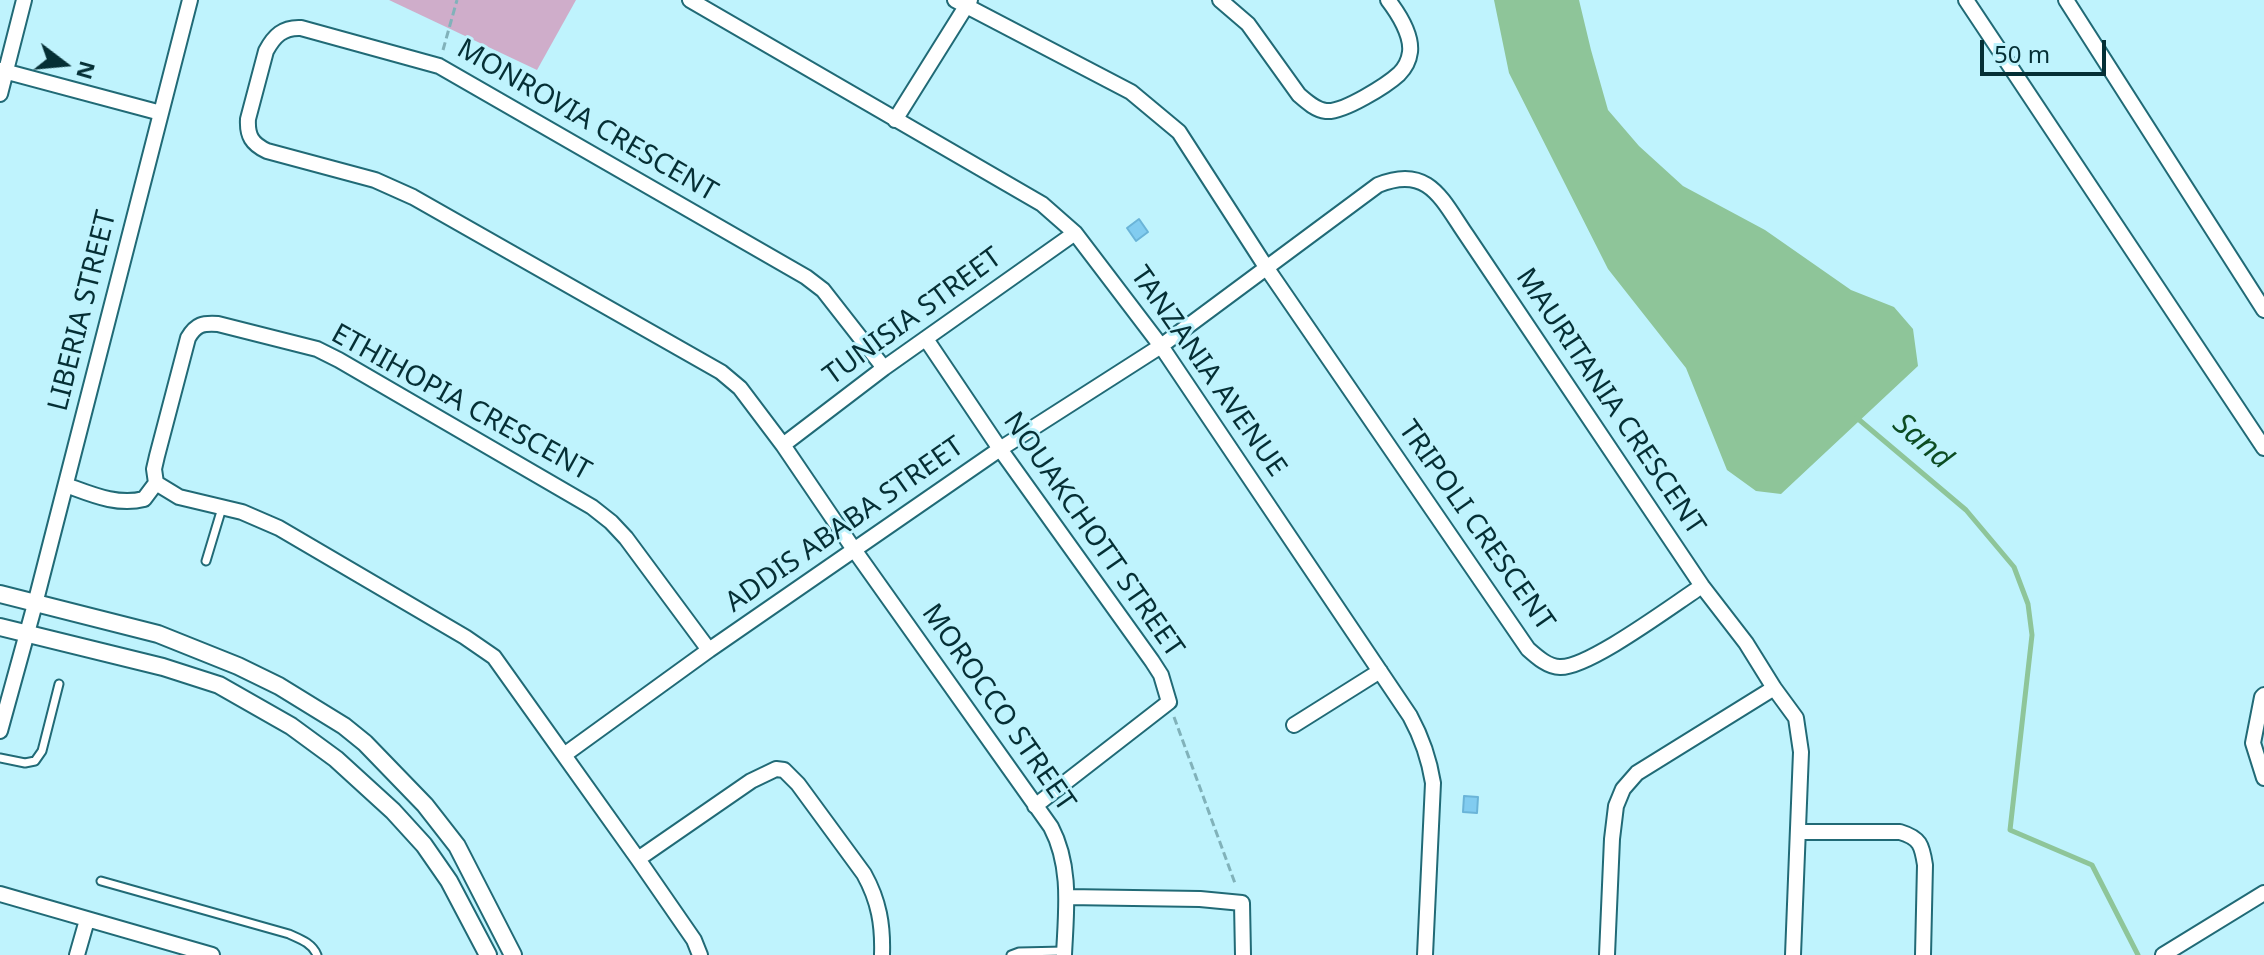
<!DOCTYPE html>
<style>
body{margin:0}
#map{position:relative;width:2264px;height:955px;overflow:hidden;background:#bff3fd;font-family:"Noto Sans",sans-serif}
canvas{display:block}
.north{position:absolute;left:24px;top:24px;width:80px;height:80px;-webkit-text-stroke:6px #bff3fd;paint-order:stroke;rotate:106deg;font-size:22px;font-weight:700;line-height:32px;text-align:center;color:#052f35}
.north::after{content:'';display:block;margin:auto;width:28px;height:36px;background:#052f35;clip-path:polygon(50% 0,100% 100%,50% 72%,0 100%)}
.scale{position:absolute;left:1980px;top:40px;width:126px;height:36px;box-sizing:border-box;border:4px solid #052f35;border-top:0;padding-left:10px;font-size:24px;line-height:28px;white-space:nowrap;color:#052f35;-webkit-text-stroke:6px #bff3fd;paint-order:stroke}
</style>
<div id="map">
<canvas width="2264" height="955"></canvas>
<div class="north">N</div>
<div class="scale">50 m</div>
</div>
<script>
const ctx = document.querySelector('canvas').getContext('2d');
ctx.lineJoin = 'round';
function fill(path, color) { ctx.fillStyle = color; ctx.fill(path, 'evenodd'); }
function trace(path, color, width, dash) { ctx.strokeStyle = color; ctx.lineWidth = width; ctx.lineCap = dash ? 'butt' : 'round'; ctx.setLineDash(dash || []); ctx.stroke(path); }
function drawText(font, color, halo, rows, align = 'center') {
  ctx.font = font + ' "Noto Sans",sans-serif'; ctx.lineWidth = 6; ctx.setLineDash([]); ctx.textBaseline = 'middle'; ctx.strokeStyle = halo; ctx.fillStyle = color; for (const [text, x, y, turn = 0] of rows) {
    ctx.save(); ctx.translate(x, y); ctx.rotate((+turn || 0) * Math.PI / 180); ctx.textAlign = isNaN(turn) ? turn : align; if (halo) ctx.strokeText(text, 0, 0); ctx.fillText(text, 0, 0); ctx.restore();
  }
}
const green = new Path2D(`
 M389,0H576L537,70Z`);
const water = new Path2D(`
 M1494,0H1579L1591,50L1608,110L1639,146L1683,186L1765,230L1851,290L1894,307L1913,329L1918,366L1781,494L1756,491L1727,470L1686,368L1608,269L1509,73Z`);
const stream = new Path2D(`
 M1857,418L1966,510L2014,567L2028,604L2032,635L2010,830L2092,865L2138,955`);
const building = new Path2D(`
 M1139,219L1148,232L1136,241L1127,228Z
 M1464,796L1478,797L1477,813L1463,812Z`);
const path = new Path2D(`
 M443,50L457,0
 M1174,717L1236,886`);
const service = new Path2D(`
 M206,561L222,508
 M0,758L25,763L35,761L42,751L59,684
 M101,881L289,934C300,939 312,943 317,955
 M1011,955L1019,952L1064,951`);
const minor = new Path2D(`
 M690,0L1042,204L1075,233L1161,346L1410,716C1422,738 1429,758 1433,783L1425,955
 M955,0L1131,92L1179,132L1266,267L1528,649C1537,657 1548,667 1560,667C1589,668 1674,604 1702,586
 M1220,0L1248,24L1299,95C1307,102 1316,110 1326,111C1343,113 1387,85 1399,74C1405,68 1409,60 1410,52C1412,35 1398,13 1388,0
 M1966,0L2264,448
 M2066,0L2264,310
 M0,70L161,113
 M0,94L24,0
 M895,120L970,0
 M926,339L1000,449L1152,661L1161,675L1169,702L1035,806
 M884,368L823,290L806,277L439,66L301,28C283,27 274,36 266,51L248,119C247,136 252,144 267,151L375,180L413,197L721,372L740,388L783,445L855,551L1051,827C1072,867 1066,911 1064,955
 M783,445L884,368L1075,233
 M66,485C91,494 117,506 144,499L156,483
 M2264,695L2262,697L2253,743L2264,778
 M1294,725L1380,671
 M0,731L35,604L190,0
 M564,755L709,650L1000,449L1161,346L1378,185C1429,164 1442,200 1467,236L1702,586L1746,643L1774,688L1796,718L1801,752L1793,955
 M1798,832H1900C1920,838 1922,845 1925,865L1923,955
 M638,859L751,781L776,769L784,770L798,784L864,874C879,901 883,925 882,955
 M0,894L212,955
 M1067,897L1200,899L1242,903L1243,955
 M77,955L87,920
 M700,955L694,940L638,859L494,657L465,637L279,528L242,512L179,497L156,483L154,469L157,456L188,338C196,324 203,323 218,324L317,349L339,360L592,507L611,522L626,538L709,650
 M1607,955L1612,839L1616,806L1623,789L1637,773L1774,688
 M2163,955L2264,893`);
const tertiary = new Path2D(`
 M0,594L158,634L238,666L279,686L344,726L365,743L425,805L457,846L513,955
 M0,627L163,667L219,685L291,726L336,759L393,811L424,845L449,881L488,955`);
const streetNames = [
 ["MONROVIA CRESCENT",587,121,30],
 ["LIBERIA STREET",83,311,-76],
 ["TUNISIA STREET",913,317,-36],
 ["TANZANIA AVENUE",1208,372,55],
 ["MAURITANIA CRESCENT",1610,402,56],
 ["ETHIHOPIA CRESCENT",461,403,29],
 ["ADDIS ABABA STREET",845,525,-35],
 ["TRIPOLI CRESCENT",1476,526,55],
 ["NOUAKCHOTT STREET",1093,535,55],
 ["MOROCCO STREET",998,708,55]
];
const waterNames = [
 ["Sand",1922,442,41]
];
fill(green, '#cfadca');
fill(water, '#8ec599');
trace(stream, '#8ec599', 5);
fill(building, '#81ccf0');
trace(building, '#6ab4d8', 2);
trace(service, '#216a76', 11);
trace(minor, '#216a76', 18);
trace(tertiary, '#216a76', 20);
trace(path, '#81b2ba', 3, [8, 4]);
trace(service, '#fff', 7);
trace(minor, '#fff', 14);
trace(tertiary, '#fff', 16);
drawText('28px', '#052f35', '#bff3fd', streetNames);
drawText('italic 30px', '#0c4c23', '#bff3fd', waterNames);
</script>
